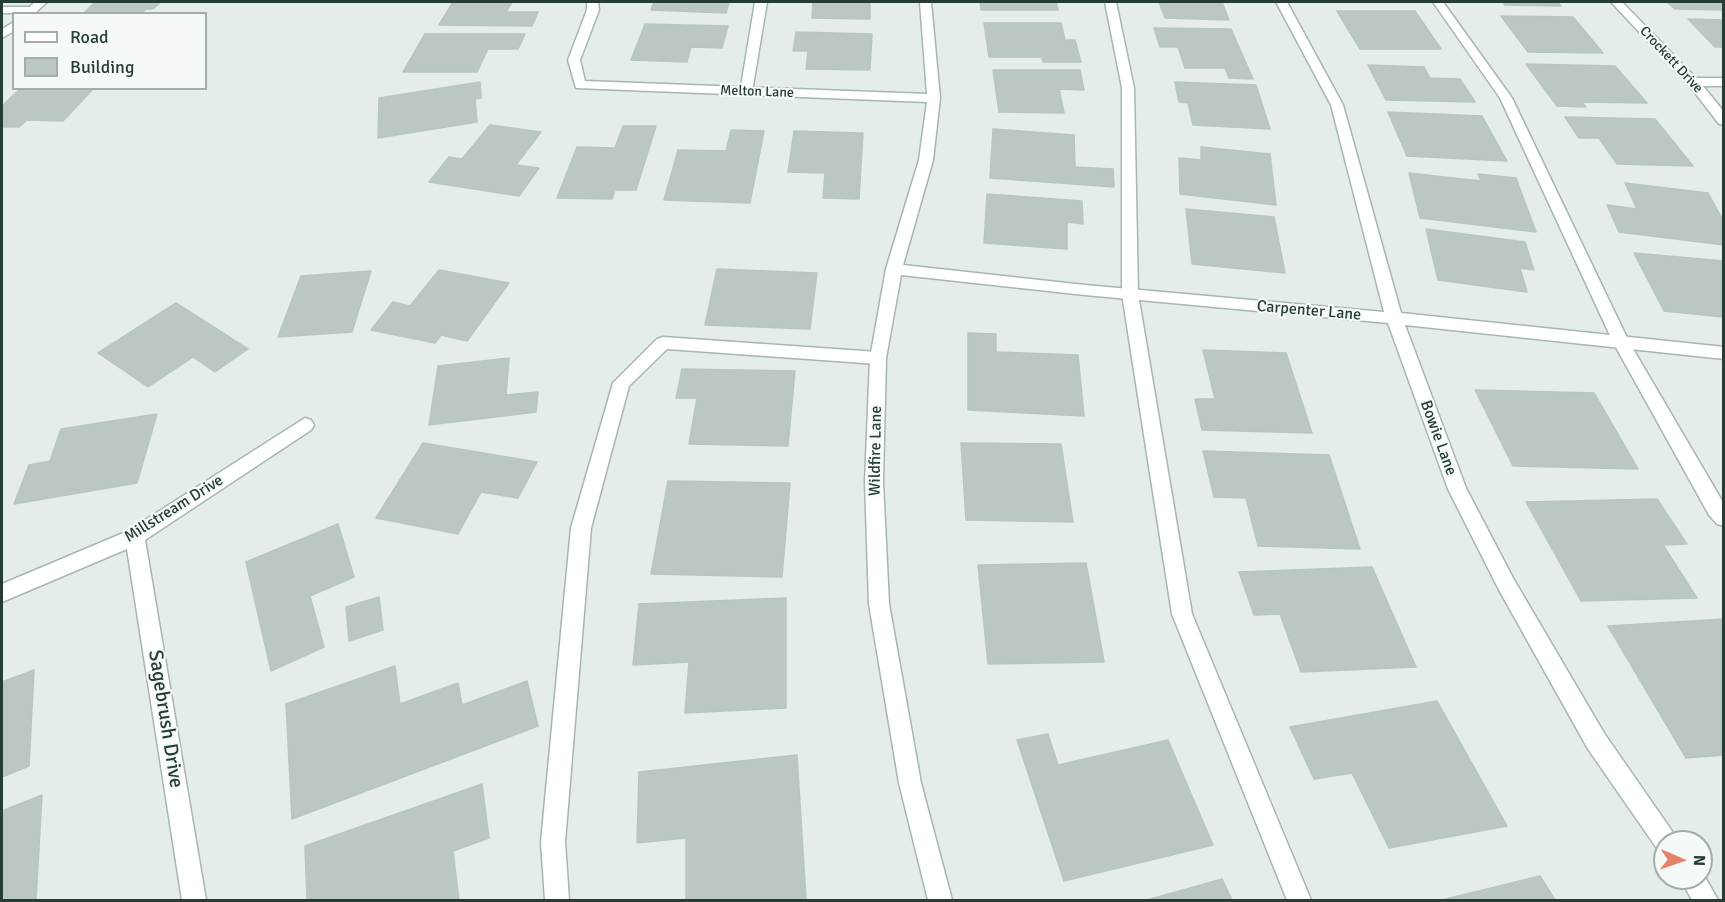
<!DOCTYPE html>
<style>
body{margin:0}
#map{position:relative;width:1725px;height:902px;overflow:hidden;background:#e5ede9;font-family:Signika,sans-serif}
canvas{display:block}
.frame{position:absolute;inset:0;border:3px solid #263d36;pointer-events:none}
.legend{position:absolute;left:12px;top:12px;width:195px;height:78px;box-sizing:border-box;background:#f5f9f7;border:2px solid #a2aeaa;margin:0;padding:8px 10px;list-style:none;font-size:18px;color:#263d36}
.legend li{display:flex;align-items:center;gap:12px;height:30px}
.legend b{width:30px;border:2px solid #a2aeaa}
.north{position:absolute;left:1653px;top:830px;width:60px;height:60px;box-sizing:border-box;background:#f5f9f7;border:2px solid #a2aeaa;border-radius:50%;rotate:92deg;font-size:16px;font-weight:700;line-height:24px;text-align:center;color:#263d36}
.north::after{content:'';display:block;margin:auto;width:21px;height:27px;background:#e4836c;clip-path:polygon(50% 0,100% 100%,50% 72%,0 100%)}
</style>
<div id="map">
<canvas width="1725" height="902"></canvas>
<div class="frame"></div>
<ul class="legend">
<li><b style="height:8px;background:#fff"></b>Road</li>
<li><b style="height:16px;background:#bbc7c2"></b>Building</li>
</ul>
<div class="north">N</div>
</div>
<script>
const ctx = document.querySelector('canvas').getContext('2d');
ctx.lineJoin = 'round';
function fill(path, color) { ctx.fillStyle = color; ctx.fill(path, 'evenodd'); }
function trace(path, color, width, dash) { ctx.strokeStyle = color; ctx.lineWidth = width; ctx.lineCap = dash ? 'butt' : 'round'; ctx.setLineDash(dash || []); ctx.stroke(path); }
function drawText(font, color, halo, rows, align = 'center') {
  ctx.font = font + ' Signika,sans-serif'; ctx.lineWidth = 4.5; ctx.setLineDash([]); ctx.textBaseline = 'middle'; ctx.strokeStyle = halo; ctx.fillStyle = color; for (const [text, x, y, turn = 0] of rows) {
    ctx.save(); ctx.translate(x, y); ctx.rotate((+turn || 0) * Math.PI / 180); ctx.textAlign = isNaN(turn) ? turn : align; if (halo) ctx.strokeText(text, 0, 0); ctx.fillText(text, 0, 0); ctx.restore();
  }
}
const building = new Path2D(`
 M95,2H161L153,9H146L141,14H83Z
 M453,2H512L506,12H538L532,26L439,25Z
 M654,2H729L726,13L651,10Z
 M813,2H870V19L812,18Z
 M980,2H1056L1058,10H981Z
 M1159,2H1222L1229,20L1165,18Z
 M1503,2H1557L1561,6L1505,5Z
 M1667,2H1724V10L1675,9Z
 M1337,11H1415L1441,49H1360Z
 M1501,16L1573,17L1603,53L1528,52Z
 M1688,19L1724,20V47H1715Z
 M984,23H1061L1065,40H1075L1081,62H1043L1042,57H989Z
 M645,24L728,26L722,48L691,47L687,62L631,60Z
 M1154,28L1231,29L1253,79L1229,78L1225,68H1185L1178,47H1160Z
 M796,32L872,34L870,70L806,69L808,51H793Z
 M425,34H525L518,49H488L477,72H403Z
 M1526,64L1615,66L1647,103L1582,102L1586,107L1557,106Z
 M1368,65L1424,67L1430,78L1460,79L1475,102L1386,100Z
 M993,70H1080L1084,90L1059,89L1064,113L999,112Z
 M480,82L481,98L475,99L477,122L378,138L379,98Z
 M1175,82L1256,85L1270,129L1193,125L1188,103L1179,102Z
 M21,88H94L63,121L27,120L19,127H2V106Z
 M1388,112L1482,116L1507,161L1407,156Z
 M1565,117L1655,119L1693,166L1617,164L1599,138H1579Z
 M490,125L541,132L516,165L539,168L519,196L429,182L449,157L462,159Z
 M623,126H656L636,190H615L612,199L557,198L577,147L615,148Z
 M993,129L1074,135L1075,167L1113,169L1114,187L990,178Z
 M731,130L764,131L750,203L664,200L678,150L726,151Z
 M794,131L863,133L859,199L823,198L825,173L788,172Z
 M1201,147L1270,154L1276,205L1180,194L1179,158L1201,160Z
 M1409,173L1481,181L1478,174L1516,178L1536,232L1420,218Z
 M1625,183L1708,193L1724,222V245L1619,232L1607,205L1637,209Z
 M987,194L1082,201L1083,224L1067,222V249L984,243Z
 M1186,209L1274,217L1285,273L1192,264Z
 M1426,229L1525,242L1534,270L1520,268L1527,292L1438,280Z
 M1634,253L1724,261V317L1664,311Z
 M717,269L817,273L810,329L705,325Z
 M439,270L509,283L467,341L441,335L435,343L371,330L393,302L410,306Z
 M371,271L352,332L278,337L301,276Z
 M176,303L248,349L215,372L193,357L148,387L98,353Z
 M968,333L996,334V352L1078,355L1084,416L968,410Z
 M1203,350L1286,353L1312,433L1202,430L1195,399H1215Z
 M509,358L506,395L538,392L536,412L429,425L438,366Z
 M682,369L795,371L788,446L689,444L697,398H676Z
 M1475,390L1594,393L1638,469L1513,466Z
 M157,414L137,483L14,504L29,465L50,461L61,429Z
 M423,443L537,462L518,498L481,492L458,534L376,518Z
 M961,443L1061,444L1073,522L966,520Z
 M1203,451L1329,455L1360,549L1258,546L1246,498L1214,497Z
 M668,481L790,483L782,577L651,574Z
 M1657,499L1687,544L1663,545L1697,598L1581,601L1526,502Z
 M338,524L354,577L310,596L324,647L271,671L246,562Z
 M1086,563L1104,662L988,664L978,565Z
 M1372,567L1416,667L1301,672L1280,614L1254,615L1239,572Z
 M379,597L383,630L349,641L346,607Z
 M786,598V708L685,713L689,662L633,665L639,604Z
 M1724,619V755L1686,758L1608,626Z
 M395,666L400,704L458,683L462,705L527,681L538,726L292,819L286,704Z
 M34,670L29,766L2,777V682Z
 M1437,701L1507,826L1389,848L1352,773L1314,779L1290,727Z
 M1048,734L1058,765L1168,740L1213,845L1064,881L1017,740Z
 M797,755L806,899L686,900V838L637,843L639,772Z
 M482,784L489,838L453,851L459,900H307L305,846Z
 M42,795L36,900H2V811Z
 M1540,876L1555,900H1442Z
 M1222,879L1232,900H1147Z`);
const lane = new Path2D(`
 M755,2H767L752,92L746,96L740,92Z
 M1105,2H1116L1134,88L1138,294L1192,614L1311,900H1287L1172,614L1122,294V88Z
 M1433,2H1443L1512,98L1629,342L1724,504V526L1717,524L1709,515L1613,342L1500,98Z
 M2,7H30L36,10L30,13H2Z
 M663,337L878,352L884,354L886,358L884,362L878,364L667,349L629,386L591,528L565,842L569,900H545L541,842L571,528L613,383L657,339Z`);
const street = new Path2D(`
 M35,2H47L34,14H22Z
 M587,2H598L599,10L580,60L585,81L927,94L920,2H931L940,98L933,160L903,265L1085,285L1384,312L1331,105L1276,2H1287L1343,105L1401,313L1724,347V359L1405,325L1466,488L1513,578L1604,733L1674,834L1678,842H1665V853L1658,850L1588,749L1499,590L1448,489L1388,323L1085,295L901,275L886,358L883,482L889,604L921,783L952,900H928L899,783L869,604L865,482L870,358L886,269L919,160L927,102L576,88L568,60L587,10Z
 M1611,2H1622L1696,78H1724V86H1703L1724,112V125L1719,124L1689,85Z
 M14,22V31L2,38V29Z
 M305,418L311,420L314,425L311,430L145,540L206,900H182L127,549L2,602V584L128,531Z
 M1701,870L1718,900H1692L1680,878H1701Z`);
const farStreetnames = [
 ["Crockett Drive",1671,60,47],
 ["Melton Lane",757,92,2]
];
const streetNames = [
 ["Carpenter Lane",1309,311,5],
 ["Bowie Lane",1438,438,70],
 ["Wildfire Lane",876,451,-89],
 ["Millstream Drive",174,509,-32]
];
const nearStreetnames = [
 ["Sagebrush Drive",165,719,81]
];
fill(building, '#bbc7c2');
trace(building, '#b8c6c0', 1.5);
trace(lane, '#a8b5b0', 3);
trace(street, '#a8b5b0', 3);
fill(lane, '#fff');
fill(street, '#fff');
drawText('14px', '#263d36', '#f5f9f7', farStreetnames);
drawText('16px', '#263d36', '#f5f9f7', streetNames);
drawText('20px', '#263d36', '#f5f9f7', nearStreetnames);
</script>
